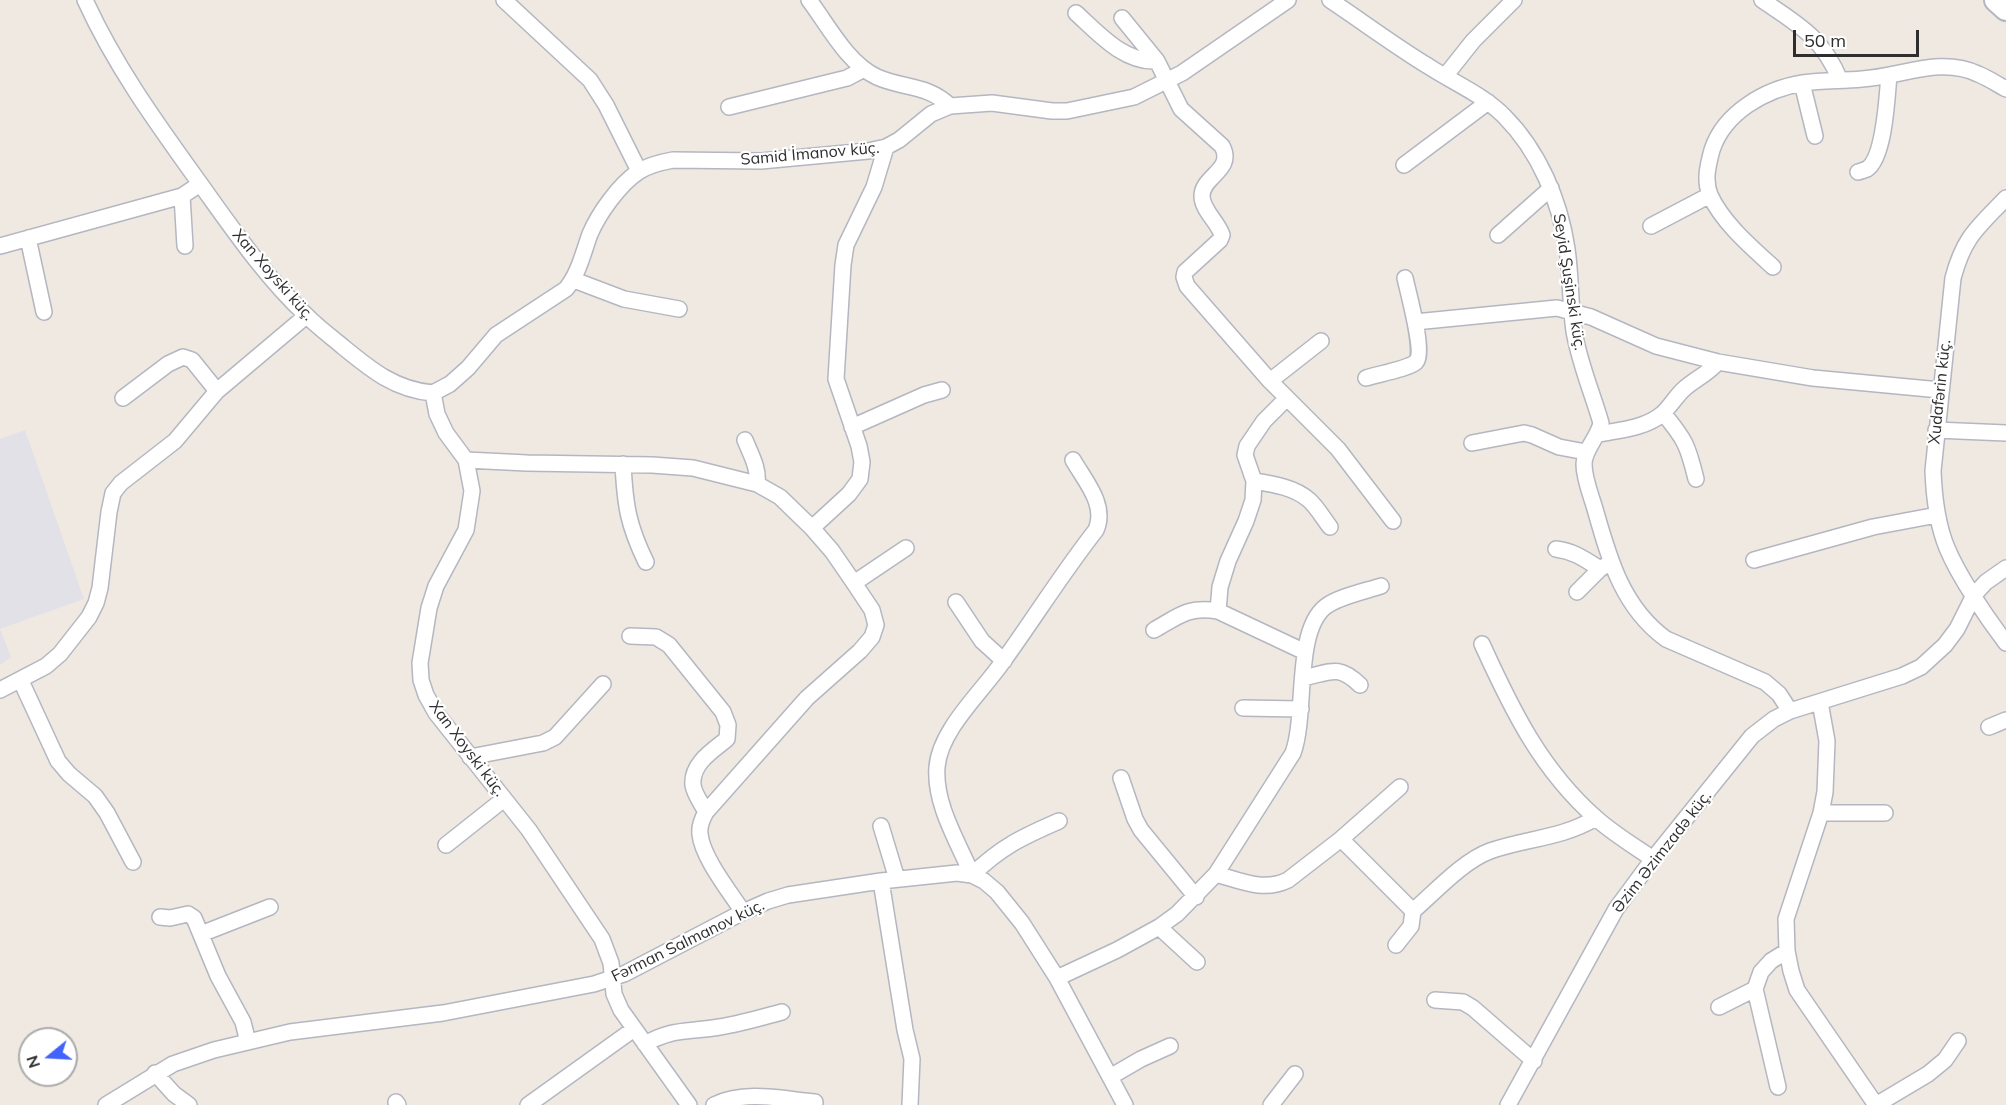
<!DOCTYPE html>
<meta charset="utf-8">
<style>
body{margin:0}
#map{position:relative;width:2006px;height:1105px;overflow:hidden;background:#efe9e1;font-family:Mulish,sans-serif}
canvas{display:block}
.north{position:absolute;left:18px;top:1027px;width:60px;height:60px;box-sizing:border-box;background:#fff;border:2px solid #ababab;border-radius:50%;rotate:252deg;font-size:16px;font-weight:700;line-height:24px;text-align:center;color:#2e2e2e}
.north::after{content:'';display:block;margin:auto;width:21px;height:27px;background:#4264fb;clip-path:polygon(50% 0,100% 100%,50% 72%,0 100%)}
.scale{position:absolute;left:1793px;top:30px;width:126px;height:27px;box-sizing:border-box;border:3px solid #2e2e2e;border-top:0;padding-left:8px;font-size:18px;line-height:21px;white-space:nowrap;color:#2e2e2e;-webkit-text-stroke:4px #fff;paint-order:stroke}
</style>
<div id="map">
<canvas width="2006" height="1105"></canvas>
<div class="north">N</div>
<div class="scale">50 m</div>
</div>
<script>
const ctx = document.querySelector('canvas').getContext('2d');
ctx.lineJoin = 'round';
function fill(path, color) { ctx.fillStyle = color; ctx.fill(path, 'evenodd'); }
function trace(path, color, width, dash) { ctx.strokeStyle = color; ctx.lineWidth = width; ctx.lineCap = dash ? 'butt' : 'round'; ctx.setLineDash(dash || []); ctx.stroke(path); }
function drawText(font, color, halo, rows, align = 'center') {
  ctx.font = font + ' Mulish,sans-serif'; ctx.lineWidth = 4.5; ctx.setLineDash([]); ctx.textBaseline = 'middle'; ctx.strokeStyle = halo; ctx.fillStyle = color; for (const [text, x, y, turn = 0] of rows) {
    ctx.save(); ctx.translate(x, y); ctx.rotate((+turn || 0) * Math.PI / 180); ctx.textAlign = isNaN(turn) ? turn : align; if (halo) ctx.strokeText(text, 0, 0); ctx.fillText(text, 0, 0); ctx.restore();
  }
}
const industrial = new Path2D(`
 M25,430L84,599L0,629L11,657L0,665V439Z`);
const street = new Path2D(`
 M85,0C114,64 155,121 196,178C230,225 264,276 307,316C318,327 330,336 342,346C370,369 395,390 433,393
 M504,0L590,80L606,105L639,171
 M809,0C828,25 847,63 877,77C904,89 927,84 950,106
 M1330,0C1363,22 1395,46 1428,66C1454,83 1482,94 1504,116C1539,151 1560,201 1567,249C1571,276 1570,304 1574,331C1579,362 1592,392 1601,423C1598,438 1584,449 1584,464C1584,479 1591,495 1595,509C1609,558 1622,607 1666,639L1765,682L1779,694L1790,711
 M1762,0C1799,25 1822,37 1840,80
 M1076,13C1098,33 1124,63 1157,61L1181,109L1222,146C1235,170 1202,176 1202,196C1202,210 1218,222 1222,235L1220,240L1185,272L1184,277L1187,286L1270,381L1338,449L1393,521
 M1122,18L1157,61
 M1446,75L1473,41L1514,0
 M1802,83L1815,136
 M729,107L847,78L864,69
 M1404,165L1488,102
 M1858,172C1859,172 1867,169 1867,169C1885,157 1887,95 1889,75
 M182,196L185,246
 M2006,198C1977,228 1964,237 1953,278L1933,471C1934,497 1937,524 1947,548C1959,577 1987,618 2006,643
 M1651,226L1710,195
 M1498,235L1551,188
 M28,238L44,312
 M0,246L182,196L200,184
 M1773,267C1751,247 1722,222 1710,195C1704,180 1708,165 1712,150C1724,113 1765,89 1803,83C1822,80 1842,81 1862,79C1901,77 1940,56 1978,74C1988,78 1997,84 2006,89
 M574,280L624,299L679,309
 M1415,322L1557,308L1591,317L1656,346L1718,362L1813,378L1940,390
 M1366,378C1378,374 1408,369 1416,362C1425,353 1408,292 1405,278
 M1270,381L1321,341
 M433,393L450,384L468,368L496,335L566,289C579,273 583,253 590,234C599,213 619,185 638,172C648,165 662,162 673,160L761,161L868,151L886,147L899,140L931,114L950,106L992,103L1052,111H1067L1134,97L1182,73L1288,0
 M433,393L437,414L446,433L466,460L472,491L466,530L436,586L429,608L420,663L421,680L426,695L436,713L529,830L602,939L611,963L614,994L621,1010L689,1105
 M123,398L168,364L183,357L192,360L217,391
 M1286,399L1264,421L1247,446L1245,455L1254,481L1253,500L1246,521L1228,561L1220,587L1218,611L1305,652
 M1663,413C1685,439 1688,446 1696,479
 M852,427L924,395L942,390
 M1936,430L2006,433
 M1599,434C1619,430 1646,428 1662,414C1670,407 1676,396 1684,389C1695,379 1708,374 1718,362
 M745,440C751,455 759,468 757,484
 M1472,443L1524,433L1532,435L1559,447L1586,452
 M466,460L527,463L652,465L693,468L757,484L780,497L812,528L832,551L854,583L872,610L876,625L872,637L860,651L807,698L706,812C702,819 699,826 700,834C702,857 730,892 743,912
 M623,464C625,505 628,525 646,562
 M1254,481C1272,484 1294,487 1309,500C1317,507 1323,518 1330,527
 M812,528L849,494L860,479L862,462L859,446L836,379L843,265L846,245L874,187L886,147
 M1556,549C1574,551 1586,560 1600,569
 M1754,560L1873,527L1937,515
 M854,583L906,548
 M1577,592L1600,569L1608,564
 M956,602L982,641L1004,661
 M1154,630C1179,616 1188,606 1218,611
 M630,636L656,637L669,645L723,712L728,725L727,739C712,751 691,764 693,785C694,794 702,804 706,812
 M1482,644C1512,710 1541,770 1597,819C1614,834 1634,846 1653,859
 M1303,678C1331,672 1338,664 1360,685
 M21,681L58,761L69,774L95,796L107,813L133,862
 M0,690L46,666L60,654L89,617L96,603L100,588L109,512L113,493L121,483L175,441L217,391L306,316
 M1820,702L1827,741L1825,792L1821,813L1786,919L1787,951L1791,971L1797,990L1876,1105L1928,1074L1945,1060L1958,1041
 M1243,708L1301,709
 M1989,727L2006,720
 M470,757L543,743L555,737L603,684
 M1121,778L1135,819L1141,830L1196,897
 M1821,813H1885
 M1059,821C1022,837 1001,847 972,875C958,842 934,804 937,767C940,729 983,691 1004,660C1035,617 1063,572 1096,530C1107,505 1085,481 1073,460
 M881,826L897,879
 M1341,839L1400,787
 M446,845L504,799
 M1216,874C1241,881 1264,892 1288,880L1341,839L1413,911C1435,892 1463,861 1490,851C1527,838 1560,839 1596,818
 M881,881L905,1030L912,1059L910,1105
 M160,917L170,918L188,914L194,918L218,976L243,1022L248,1042
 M1159,927L1197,962
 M201,934L270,907
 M1396,945L1411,926L1413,911
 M1057,978L1117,950L1159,927L1177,914L1216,874L1293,753C1307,715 1294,632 1325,607C1337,597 1366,591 1381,586
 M1435,1000L1463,1002L1473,1008L1534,1061
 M1719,1007L1755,989
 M645,1044C671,1029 685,1032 713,1028C737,1025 759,1018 782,1012
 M155,1073L174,1094L189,1105
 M1110,1077L1141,1059L1170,1046
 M1778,1087L1755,989L1761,972L1771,961L1787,951
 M396,1102L398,1105
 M106,1105L173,1064L214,1050L290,1032L443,1013L594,984L624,974L743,912L768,901L788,895L881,881L957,873L972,875L984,881L997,892L1022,923L1057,978L1125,1105
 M528,1105L634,1029
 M714,1105C745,1090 782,1099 815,1102
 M1271,1105L1295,1074
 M1508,1105L1616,909L1653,859L1752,736L1774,719L1790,711L1902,676L1921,667L1945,645L1957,629L1974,595L1986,582L2006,568`);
const secondary = new Path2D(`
 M1996,0L2006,9`);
const streetNames = [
 ["Samid İmanov küç.",810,154,-5],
 ["Xan Xoyski küç.",273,275,49],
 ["Seyid Şuşinski küç.",1569,282,81],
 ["Xudafərin küç.",1940,392,-84],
 ["Xan Xoyski küç.",467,749,53],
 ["Əzim Əzimzadə küç.",1662,852,-52],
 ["Fərman Salmanov küç.",688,941,-26]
];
fill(industrial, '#e3e1e8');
trace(street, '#b4b7c1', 18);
trace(secondary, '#b4b7c1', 26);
trace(street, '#fff', 15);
trace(secondary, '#fff', 22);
drawText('16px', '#2e2e2e', '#fff', streetNames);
</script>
